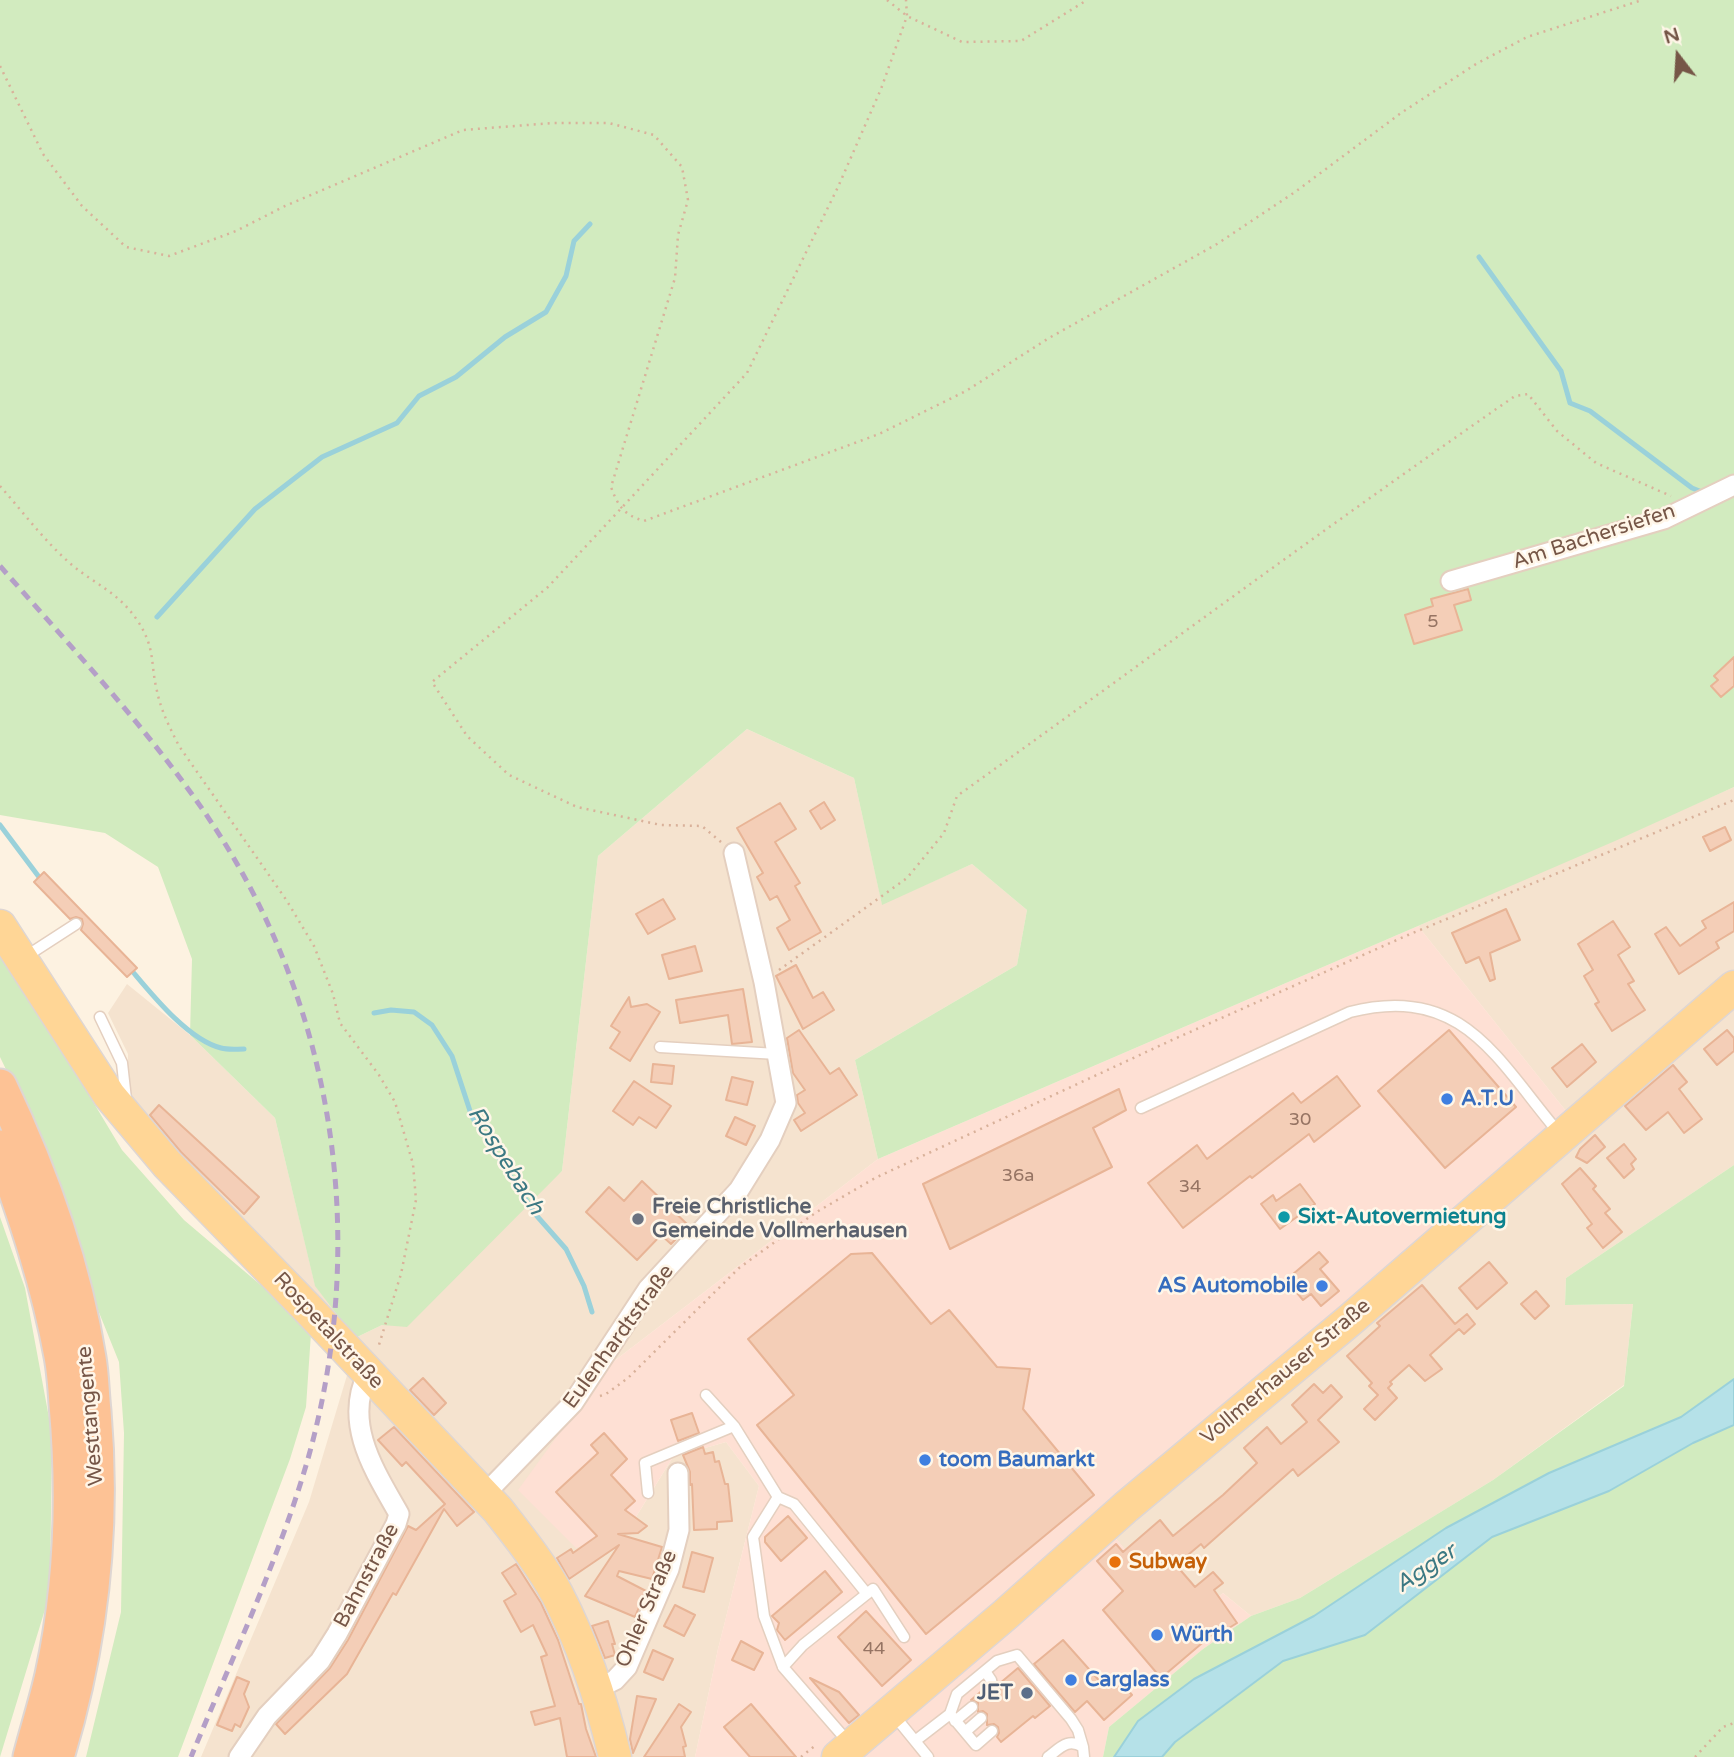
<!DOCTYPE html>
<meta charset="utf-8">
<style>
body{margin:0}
#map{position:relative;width:1734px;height:1757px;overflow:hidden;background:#fdf2e1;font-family:"Varela Round",sans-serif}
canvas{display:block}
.north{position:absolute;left:1643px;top:21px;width:70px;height:70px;-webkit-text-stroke:5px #fff6e8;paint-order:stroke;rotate:343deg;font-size:19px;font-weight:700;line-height:28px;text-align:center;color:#765647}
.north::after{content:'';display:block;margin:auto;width:24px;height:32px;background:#765647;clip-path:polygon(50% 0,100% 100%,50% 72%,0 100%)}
</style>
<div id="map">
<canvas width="1734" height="1757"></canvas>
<div class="north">N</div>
</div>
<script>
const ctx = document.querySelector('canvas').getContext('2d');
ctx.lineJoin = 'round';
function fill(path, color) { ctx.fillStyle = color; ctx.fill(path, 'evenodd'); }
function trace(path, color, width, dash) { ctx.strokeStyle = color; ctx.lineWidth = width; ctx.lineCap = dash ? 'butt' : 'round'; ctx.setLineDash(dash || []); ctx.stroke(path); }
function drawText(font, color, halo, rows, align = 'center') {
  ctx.font = font + ' "Varela Round",sans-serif'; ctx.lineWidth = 5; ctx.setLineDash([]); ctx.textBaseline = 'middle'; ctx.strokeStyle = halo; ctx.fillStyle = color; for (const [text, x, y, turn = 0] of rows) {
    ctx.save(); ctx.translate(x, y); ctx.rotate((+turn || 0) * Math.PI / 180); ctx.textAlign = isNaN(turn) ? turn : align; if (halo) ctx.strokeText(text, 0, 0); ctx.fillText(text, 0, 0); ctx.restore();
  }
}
const residential = new Path2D(`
 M747,729L854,778L882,904L972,864L1027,910L1017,965L855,1060L878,1159L609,1365L626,1533L673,1457L726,1442L759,1486L718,1649L695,1757H201L309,1502L348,1372L128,1104V1054L108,1013L127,984L190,1035L275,1118L315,1285L355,1338L382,1325L562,1171L598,856Z
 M1734,787V1165L1566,1278L1565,1305L1633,1304L1624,1385L1493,1480L1300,1598L1251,1616L1223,1593L1185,1624L1109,1530L1582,1131L1418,926Z`);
const commercial = new Path2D(`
 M1418,926L1582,1131L1110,1531L1185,1623L1223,1593L1251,1616L1203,1649L1109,1727L1103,1757H695L718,1649L759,1486L726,1442L673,1457L626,1533L576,1548L518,1490L609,1365L878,1159Z`);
const green = new Path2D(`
 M0,0H1734V787L1615,841L878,1159L855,1060L1017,965L1027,910L972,864L882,905L854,778L747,729L598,856L562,1171L407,1327L382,1325L355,1338L315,1286L275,1118L190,1035L192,959L158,867L105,833L0,815Z
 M0,956L24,987L122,1150L184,1220L296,1315L311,1333L306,1407L290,1459L178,1757H86L121,1612L124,1433L119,1362L73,1248L14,1086L0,1057Z
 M1734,1165V1757H1103L1109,1727L1203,1649L1251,1616L1300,1598L1493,1480L1624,1386L1633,1304L1565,1305L1566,1278Z
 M0,1217L25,1288L52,1434L50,1593L0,1757Z`);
const water = new Path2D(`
 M1734,1379V1425L1693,1443L1609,1491L1492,1537L1365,1635L1283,1661L1175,1742L1162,1757H1114L1138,1721L1194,1679L1314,1616L1446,1528L1549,1473L1681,1417Z`);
const stream = new Path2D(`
 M1479,257L1561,371L1570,403L1590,411L1692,488L1702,492L1705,490
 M157,617L255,509L322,457L397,423L419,396L456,377L505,337L546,312L566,276L574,241L590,224
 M0,825L39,877
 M133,972C154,997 189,1040 221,1048C228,1050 236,1049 244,1049
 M374,1013L391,1010L414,1012L432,1025L452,1056L472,1117L536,1215L566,1249L584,1286L592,1312`);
const building = new Path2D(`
 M1468,589L1471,600L1454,605L1462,630L1414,644L1405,615L1433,606L1431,599Z
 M1734,657V686L1721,697L1711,686L1718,680L1714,676Z
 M824,802L835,820L821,829L810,811Z
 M780,803L796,829L775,842L800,883L795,886L821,932L789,950L777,928L790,920L777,896L770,900L757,877L763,873L737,828Z
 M1725,827L1731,840L1710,851L1703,837Z
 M44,872L137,968L127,977L81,930L83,924L82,919L76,917L70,919L34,882Z
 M663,899L675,919L648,934L636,914Z
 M1734,902V931L1716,942L1719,948L1679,974L1655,934L1666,927L1680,946L1706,928L1702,921Z
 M1506,909L1520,940L1490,953L1495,979L1490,981L1479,957L1466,963L1452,933Z
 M1613,921L1630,947L1618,955L1634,981L1628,984L1645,1010L1612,1031L1595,1004L1599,1002L1584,976L1593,970L1578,944Z
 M695,946L702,971L669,979L662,955Z
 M796,965L813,998L823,992L834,1010L803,1029L776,976Z
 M743,989L752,1042L732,1044L728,1015L680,1023L676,1000Z
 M629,997L631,1007L647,1004L660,1012L630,1061L610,1048L620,1032L611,1026Z
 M799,1030L830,1074L839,1068L857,1095L801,1131L794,1120L805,1113L798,1103L797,1095L805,1090L793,1073L787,1038Z
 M1449,1030L1516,1107L1445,1168L1378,1091Z
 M1727,1030L1734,1038V1051L1717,1065L1704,1049Z
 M1582,1044L1596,1062L1567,1087L1552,1068Z
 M653,1064L674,1066L672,1084L651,1082Z
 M1673,1065L1687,1082L1679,1089L1702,1119L1684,1133L1668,1112L1646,1130L1625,1106Z
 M1337,1076L1360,1106L1314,1142L1309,1134L1252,1178L1250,1176L1183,1228L1148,1183L1197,1145L1207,1159L1293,1093L1301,1103Z
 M732,1077L753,1082L747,1105L726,1100Z
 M634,1081L671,1106L656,1128L639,1117L633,1125L613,1111Z
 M1119,1089L1126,1110L1093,1128L1112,1167L950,1249L923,1184Z
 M159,1105L259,1197L244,1214L181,1152L150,1115Z
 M735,1117L755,1126L746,1145L726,1136Z
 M1595,1135L1605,1147L1587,1163L1576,1157L1580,1149Z
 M1624,1144L1636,1159L1631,1164L1634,1169L1624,1178L1607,1158Z
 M1580,1168L1596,1186L1593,1189L1610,1209L1605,1213L1622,1232L1603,1248L1587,1228L1592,1224L1562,1184Z
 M642,1181L689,1226L671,1244L661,1235L637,1260L586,1212L609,1187L624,1201Z
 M1300,1184L1315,1204L1280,1229L1261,1204L1273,1195L1276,1201Z
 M1319,1252L1328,1262L1320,1269L1339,1291L1321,1306L1311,1294L1303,1300L1286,1280Z
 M872,1253L931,1324L949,1310L997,1367L1030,1369L1023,1409L1094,1495L926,1634L757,1425L794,1395L748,1339L851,1254Z
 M1489,1262L1507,1283L1477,1309L1459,1288Z
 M1422,1285L1455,1324L1467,1314L1475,1324L1464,1334L1459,1329L1430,1355L1442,1369L1425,1381L1409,1365L1390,1382L1392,1384L1388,1388L1397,1398L1375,1420L1364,1409L1378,1395L1369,1386L1372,1383L1347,1356L1380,1326L1377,1323Z
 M1536,1291L1549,1306L1535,1319L1521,1304Z
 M423,1378L446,1403L434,1415L410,1390Z
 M1314,1384L1323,1393L1331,1385L1342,1397L1318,1420L1339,1442L1298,1476L1293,1469L1204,1548L1201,1544L1176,1565L1195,1587L1213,1572L1223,1583L1214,1590L1237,1623L1216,1636L1214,1633L1161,1678L1103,1610L1123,1591L1097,1561L1116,1544L1123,1552L1160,1520L1173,1536L1223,1495L1257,1463L1244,1448L1267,1427L1281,1444L1307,1422L1292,1405Z
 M692,1413L699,1433L678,1441L671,1420Z
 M394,1427L474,1512L457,1526L444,1509L396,1595L393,1593L347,1674L285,1734L276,1724L330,1668L348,1640L408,1526L416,1530L445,1504L406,1462L402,1466L378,1440Z
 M604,1433L627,1459L611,1475L635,1501L625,1510L647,1526L638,1533L618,1534L662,1547L652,1579L619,1571L617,1576L646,1591L635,1617L585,1596L619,1545L569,1579L557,1558L571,1549L573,1553L597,1536L556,1492L598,1453L591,1445Z
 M703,1447L705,1454L713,1452L715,1462L719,1461L725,1484H728L732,1521L717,1522V1529L694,1530L692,1484L690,1485V1472L683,1455Z
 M788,1516L807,1538L781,1561L765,1542V1537Z
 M692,1552L713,1558L704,1592L683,1587Z
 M516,1564L541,1603L558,1640L579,1704H581L586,1729L596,1757H567L560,1718L535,1725L531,1712L555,1706L541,1657L547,1655L533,1625L521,1632L504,1601L516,1594L502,1573Z
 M825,1571L842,1592L785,1640L777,1630L779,1623L772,1616Z
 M675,1605L695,1615L684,1636L664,1626Z
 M866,1611L911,1660L882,1686L838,1637Z
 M608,1621L615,1644H612L615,1655L605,1658L592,1626Z
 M1063,1640L1104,1686L1116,1676L1132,1695L1104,1720L1087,1701L1075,1712L1034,1664Z
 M741,1641L763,1653L754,1670L732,1660Z
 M653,1650L673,1659L663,1680L644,1672Z
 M1018,1668L1050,1706L1035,1718L1033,1716L1001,1742L997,1737L999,1733L998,1727L994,1724L987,1725V1714L983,1711L978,1712V1703L971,1700L984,1689L990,1696L997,1695L1000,1691L999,1684Z
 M237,1677L249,1682L244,1694L249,1707L240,1727L235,1724L232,1731L217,1725Z
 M810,1678L839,1692L859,1715L849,1723Z
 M637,1696L656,1699L633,1753L630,1739Z
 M679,1704L691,1712L681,1727L686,1746L683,1747L685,1757H644Z
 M751,1704L796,1757H750L724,1727Z`);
const path = new Path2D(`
 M887,0L907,16L962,42L1021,41L1087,0
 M0,66L43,154L82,206L126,247L169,256L236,231L285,206L463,130L553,123H609L654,135L682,167L688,200L678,235L675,278L611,487C618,506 624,515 644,521L879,434L966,391L1049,338L1217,244L1295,192L1401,113L1476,64L1527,37L1642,0
 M0,486C23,512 45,542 72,565C96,585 118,592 137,620C156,648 150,663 157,691C161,711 170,728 179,746L287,901L314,946L333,994L340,1023L379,1075L395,1102L413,1164L416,1200L401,1274L378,1348
 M721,842L702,826L661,825L577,807L509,775L467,736L432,682L548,587L747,373L838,187L881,89L907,16L906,0
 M779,970L907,878L944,833L957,796C1143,663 1327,526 1515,396L1528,394L1557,431L1596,463L1671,496
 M600,1396L606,1394L628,1378L739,1268L815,1213L875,1178L1172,1040L1408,935L1734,800
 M801,1757L817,1744
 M1695,1757L1723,1727L1734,1723`);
const service = new Path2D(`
 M25,957L76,924
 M100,1017L122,1063L126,1099
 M660,1047L777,1054
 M1141,1108L1350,1012C1463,983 1497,1060 1559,1133
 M706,1395L734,1426L778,1497L753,1537L764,1616L783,1667
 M648,1493L645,1463L734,1426
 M778,1497L794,1504L867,1594
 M985,1671L991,1680L993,1689
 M893,1714L928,1757
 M950,1714L976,1745L992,1731
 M955,1721L972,1707
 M965,1732L981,1718
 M915,1741L950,1714L957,1694L997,1661L1017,1655L1071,1719L1078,1730L1083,1747
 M849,1743L783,1667L803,1645L873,1589L904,1637
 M1048,1757C1061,1747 1068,1738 1083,1747L1084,1757`);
const minor = new Path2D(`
 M1451,581L1664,519L1734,485
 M483,1496L573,1403L648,1289L739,1190L770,1140L786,1103L764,982L734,853
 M595,1690L615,1680L627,1667L669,1569L679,1530L678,1473
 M239,1757L267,1716L320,1661L337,1634L396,1524L399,1514C374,1470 343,1423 368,1373`);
const primary = new Path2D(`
 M0,926L109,1095L167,1164L309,1310L498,1510C519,1537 541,1564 557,1594C583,1644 602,1702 615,1757
 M838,1757L1006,1614L1126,1507L1350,1320L1734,987`);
const trunk = new Path2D(`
 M0,1086C41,1172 74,1264 89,1358C92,1375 92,1393 94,1411C104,1527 91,1645 57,1757
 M0,1147C25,1216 48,1284 61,1356C64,1372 65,1388 66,1404C74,1493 71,1587 52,1675C46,1702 37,1730 30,1757`);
const rail = new Path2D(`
 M0,566C69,645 143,723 203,810C334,999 370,1234 309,1455C280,1558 232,1658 191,1757`);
const markers = [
 [1447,1099,7,"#3f7fe0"],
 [1284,1217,7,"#0f9aa8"],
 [638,1219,7,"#6b7280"],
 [1322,1286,7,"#3f7fe0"],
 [925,1460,7,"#3f7fe0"],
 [1115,1562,7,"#e8710a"],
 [1157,1635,7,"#3f7fe0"],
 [1071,1680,7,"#3f7fe0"],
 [1027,1693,7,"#5c6f8a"]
];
const numberNames = [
 ["5",1433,622],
 ["30",1300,1120],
 ["36a",1018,1176],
 ["34",1190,1187],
 ["44",874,1649]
];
const streetNames = [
 ["Am Bachersiefen",1594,537,-18],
 ["Rospetalstraße",328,1331,47],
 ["Eulenhardtstraße",619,1337,-54],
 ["Vollmerhauser Straße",1286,1372,-40],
 ["Westtangente",91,1416,-95],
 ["Bahnstraße",367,1576,-62],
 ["Ohler Straße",647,1609,-67]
];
const shopNames = [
 ["A.T.U",1461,1099],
 ["AS Automobile",1308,1286,"right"],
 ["toom Baumarkt",939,1460],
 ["Würth",1171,1635],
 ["Carglass",1085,1680]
];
const worshipNames = [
 ["Freie Christliche",652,1207],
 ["Gemeinde Vollmerhausen",652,1231]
];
const cultureNames = [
 ["Sixt-Autovermietung",1298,1217]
];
const foodNames = [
 ["Subway",1129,1562]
];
const serviceNames = [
 ["JET",1013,1693]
];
const waterNames = [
 ["Rospebach",505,1161,58],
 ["Agger",1426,1569,-34]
];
fill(residential, '#f5e3cf');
fill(commercial, '#fee0d4');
fill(green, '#d2ebbf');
fill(water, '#b5e1e8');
trace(water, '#9ad1da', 2);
trace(stream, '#9ad1da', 5);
fill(building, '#f4ceb7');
trace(building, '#e8b496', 2);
trace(service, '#e4cfbf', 13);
trace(minor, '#e4cfbf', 23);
trace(primary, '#ded6d3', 35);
trace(trunk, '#ded6d3', 37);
trace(path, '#d9b19a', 2.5, [2, 5]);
trace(service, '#fff', 10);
trace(minor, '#fff', 19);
trace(primary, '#ffd696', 32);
trace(trunk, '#fdc295', 33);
trace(rail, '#b49fc7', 5, [10, 7]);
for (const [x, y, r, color] of markers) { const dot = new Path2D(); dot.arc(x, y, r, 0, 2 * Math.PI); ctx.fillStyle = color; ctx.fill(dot); trace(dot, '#fff6e8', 2.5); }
drawText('18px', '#967463', null, numberNames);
drawText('21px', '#765647', '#fff6e8', streetNames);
drawText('bold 21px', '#366cbe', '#fff6e8', shopNames, 'left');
drawText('bold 21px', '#5b616d', '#fff6e8', worshipNames, 'left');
drawText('bold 21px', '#0d838f', '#fff6e8', cultureNames, 'left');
drawText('bold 21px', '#c56008', '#fff6e8', foodNames, 'left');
drawText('bold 21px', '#4e5e75', '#fff6e8', serviceNames, 'right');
drawText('italic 23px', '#3c7983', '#fff6e8', waterNames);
</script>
